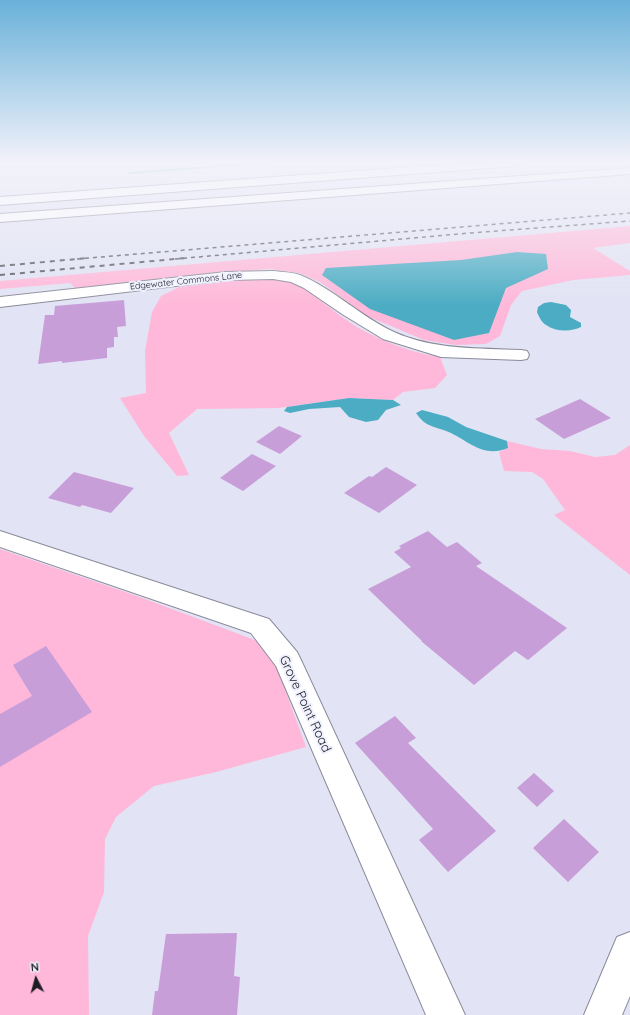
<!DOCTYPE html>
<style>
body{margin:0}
#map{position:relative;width:630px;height:1015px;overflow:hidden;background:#e2e3f4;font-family:Quicksand,sans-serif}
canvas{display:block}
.north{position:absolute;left:16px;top:959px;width:40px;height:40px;-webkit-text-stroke:3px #eff0fe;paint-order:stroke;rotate:354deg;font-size:11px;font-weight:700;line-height:16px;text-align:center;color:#1c1c22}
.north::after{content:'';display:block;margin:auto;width:14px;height:18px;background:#1c1c22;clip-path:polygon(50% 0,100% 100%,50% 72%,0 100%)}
</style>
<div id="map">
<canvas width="630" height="1015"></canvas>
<div class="north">N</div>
</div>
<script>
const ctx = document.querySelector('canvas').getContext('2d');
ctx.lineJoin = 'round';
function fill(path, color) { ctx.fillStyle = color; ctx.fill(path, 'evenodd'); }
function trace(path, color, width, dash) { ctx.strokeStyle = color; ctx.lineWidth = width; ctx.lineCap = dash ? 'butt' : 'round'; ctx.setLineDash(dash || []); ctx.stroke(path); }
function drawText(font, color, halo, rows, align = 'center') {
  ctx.font = font + ' Quicksand,sans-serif'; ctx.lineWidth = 4; ctx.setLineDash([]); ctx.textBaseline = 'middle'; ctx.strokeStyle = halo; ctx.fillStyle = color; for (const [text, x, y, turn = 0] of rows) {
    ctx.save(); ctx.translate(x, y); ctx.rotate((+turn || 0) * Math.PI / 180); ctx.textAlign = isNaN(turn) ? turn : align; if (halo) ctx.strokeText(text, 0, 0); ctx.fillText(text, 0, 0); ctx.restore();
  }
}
const green = new Path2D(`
 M630,226V243L593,248L630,271V275L573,280L522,291L511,305L500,336L486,344L456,345L424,340L367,316L320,282L299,273L269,269L75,288L70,283L0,289V281Z
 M250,279C263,279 276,278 289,282C305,286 330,309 345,319C372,338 408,352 440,357L447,375L435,388L403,392L393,400L349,398L279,408L197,409L169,433L189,475L177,476L144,436L120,398L146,393L145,351L152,312L161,296L179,287Z
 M507,441L541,449L570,451L595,457L615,455L630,445V575L554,515L565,510L543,479L532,472L504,471L499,452L508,448Z
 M0,549L137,596L255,640L274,659L306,747L216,772L154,786L116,817L105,839L104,892L88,936L89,1015H0Z`);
const water = new Path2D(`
 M517,252L546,254L548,269L506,288L489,333L454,340L370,309L322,275L326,268L461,260Z
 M551,302L566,305L571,310L570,317L581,323V327C571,332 556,332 546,325C542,323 539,317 537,312L538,307L544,303Z
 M349,398L393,400L401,405L386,410L378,420L366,422L349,417L340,407L309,409L290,413L284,411L287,407Z
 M422,410L448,417L466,427L507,441L508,448C484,458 471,443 451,433C443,429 434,428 427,424C423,422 419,417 416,413Z`);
const stream = new Path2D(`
 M247,163H274L130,174L128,173L130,172Z`);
const building = new Path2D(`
 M124,300L126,326L117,327L118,337H114V347L107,348V358L62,363V361L38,364L45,315H54L55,306Z
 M580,399L611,418L564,439L535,419Z
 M279,426L302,436L280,454L256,442Z
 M252,454L276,466L243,491L220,478Z
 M386,467L417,485L379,513L344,493L369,476L372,477Z
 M74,472L134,488L111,513L82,505L80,507L48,498Z
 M428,531L447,547L457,542L482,563L476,566L567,628L528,660L515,651L474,685L421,641H422L368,589L411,567L394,552L401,548L399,546Z
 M46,646L92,712L0,767V714L32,696L13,665Z
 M395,716L416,738L408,743L496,831L448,872L419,840L433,829L355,743Z
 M534,773L554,791L537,807L517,788Z
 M564,819L599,852L568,882L533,848Z
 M237,933L234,976L240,977L237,1015H152L155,991H158L166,934Z`);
const minor = new Path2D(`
 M273,271C282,272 292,272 300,275C334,289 361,317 394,332C434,350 478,348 521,350L527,351L529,355L527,359L521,360L441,357L383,339L342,314L304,288L291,282L273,279L226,280L0,307V297L226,272Z
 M0,531L269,619L297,652L301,660L465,1015H426L276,666L251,633L0,547Z
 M630,932V996L622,1015H584L617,937Z`);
const highway = new Path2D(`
 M467,163H522L517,166L0,205V197Z
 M630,168V174L0,222V214Z`);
const railFar1 = new Path2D(`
 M77,259L630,213
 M175,259L470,233L630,221`);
const rail = new Path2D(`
 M0,266L88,258
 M0,275L186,258`);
const farStreetnames = [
 ["Edgewater Commons Lane",186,281,-6]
];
const nearStreetnames = [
 ["Grove Point Road",305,704,65]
];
fill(green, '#ffb8d9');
fill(water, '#4bacc3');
fill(stream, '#4bacc3');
fill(building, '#c89ed9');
trace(minor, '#8a8b9a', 2);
trace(highway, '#8a8b9a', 2);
fill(minor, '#fff');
fill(highway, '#fff');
trace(railFar1, '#575760', 1.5, [4, 4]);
trace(rail, '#575760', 2, [5, 5]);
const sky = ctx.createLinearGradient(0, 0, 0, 306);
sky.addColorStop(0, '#69b1d9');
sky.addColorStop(0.53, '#f2f2fa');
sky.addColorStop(1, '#f2f2fa00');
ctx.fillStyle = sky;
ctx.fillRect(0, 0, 630, 306);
drawText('9px', '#1c1c22', '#eff0fe', farStreetnames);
drawText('13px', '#1c1c22', '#eff0fe', nearStreetnames);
</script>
